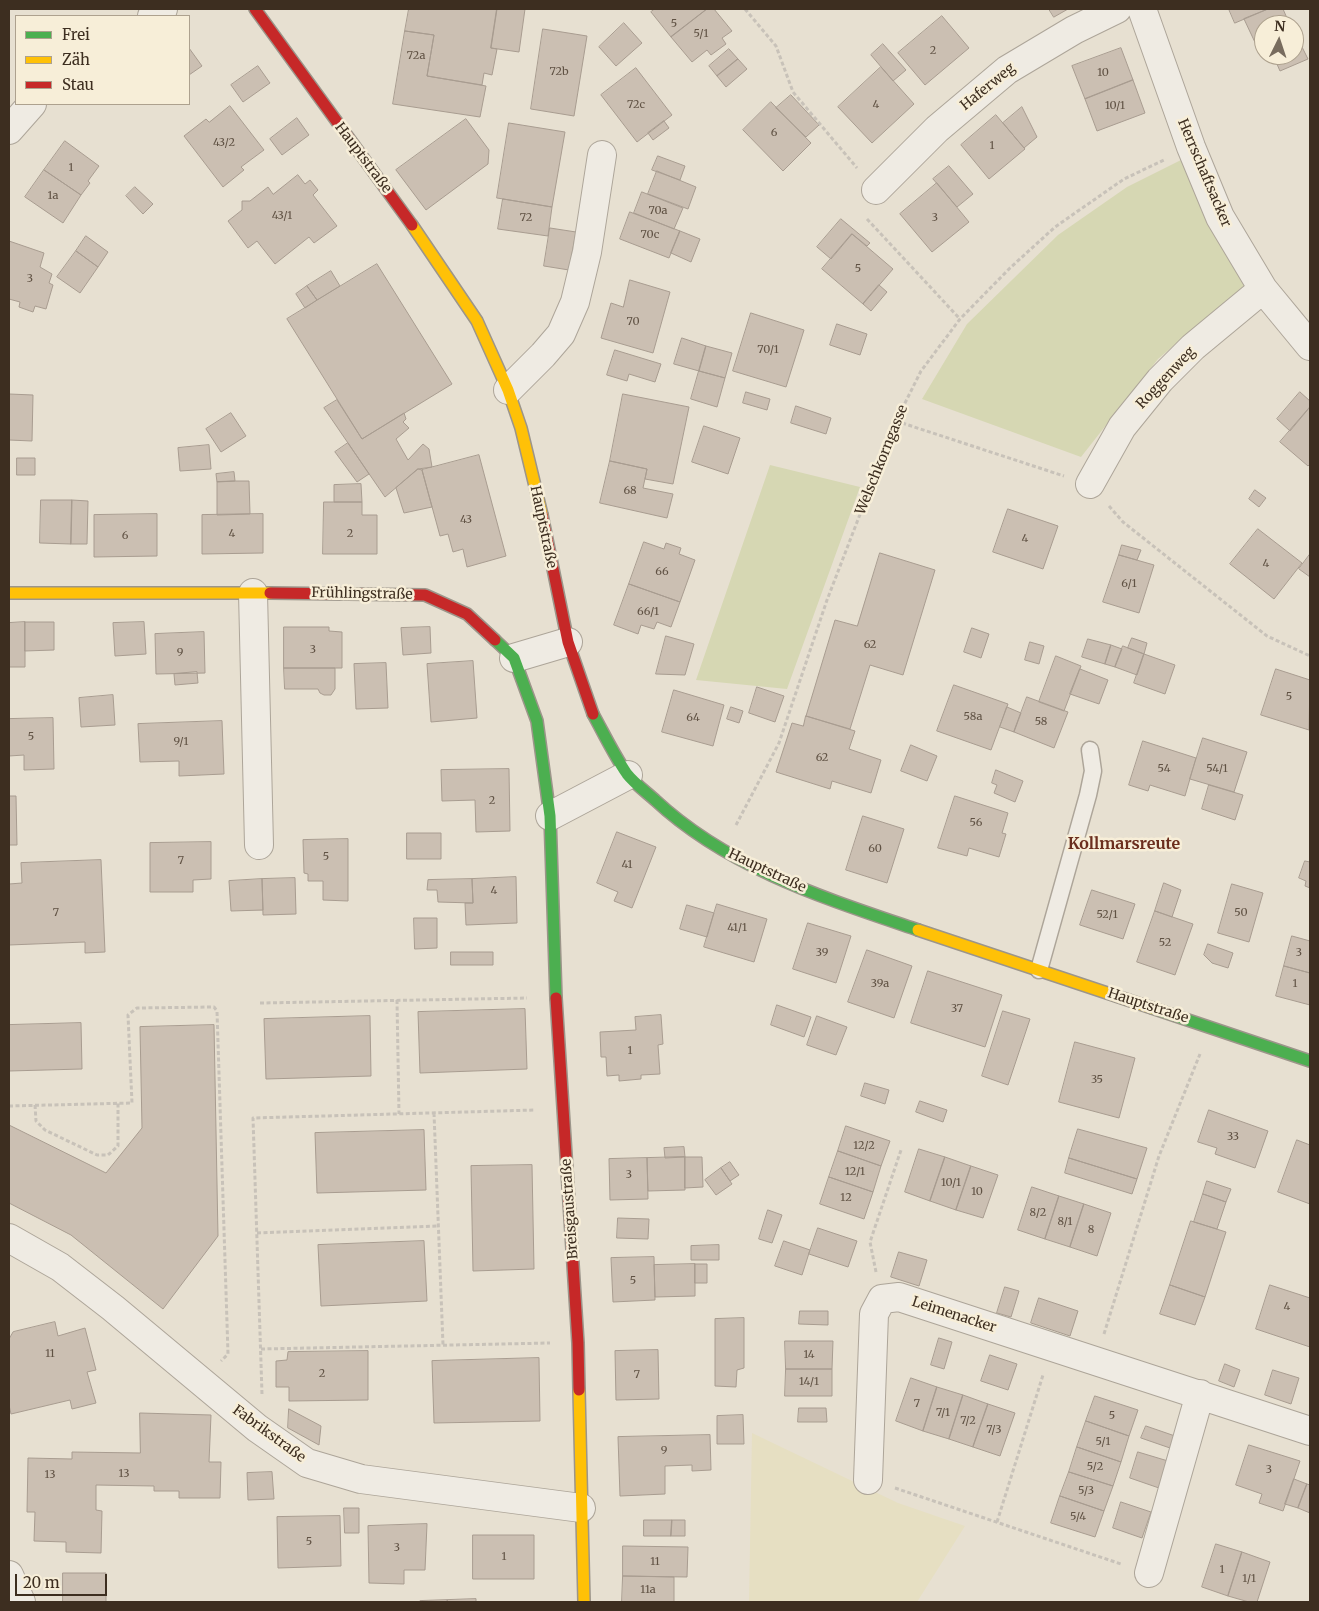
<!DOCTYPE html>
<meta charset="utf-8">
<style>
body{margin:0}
#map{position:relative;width:1319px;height:1611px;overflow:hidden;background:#e7e0d1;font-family:Merriweather,serif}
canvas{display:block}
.frame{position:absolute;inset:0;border:10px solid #3d2e20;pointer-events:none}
.legend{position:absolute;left:15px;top:15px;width:175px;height:90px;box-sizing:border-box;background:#f7eed8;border:1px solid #ada18e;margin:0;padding:6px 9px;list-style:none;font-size:15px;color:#3d2e20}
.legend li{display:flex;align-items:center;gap:10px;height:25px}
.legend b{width:25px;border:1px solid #ada18e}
.north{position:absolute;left:1254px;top:15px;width:50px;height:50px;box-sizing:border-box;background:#f7eed8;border:1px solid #ada18e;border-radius:50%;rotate:4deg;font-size:14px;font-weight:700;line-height:20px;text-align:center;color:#3d2e20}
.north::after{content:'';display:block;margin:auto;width:18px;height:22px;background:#786c5e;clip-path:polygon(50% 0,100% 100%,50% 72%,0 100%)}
.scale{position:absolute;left:15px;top:1574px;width:92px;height:22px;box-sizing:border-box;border:2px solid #3d2e20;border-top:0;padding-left:6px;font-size:15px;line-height:18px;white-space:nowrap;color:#3d2e20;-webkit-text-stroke:4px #f7eed8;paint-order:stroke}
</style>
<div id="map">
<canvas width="1319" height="1611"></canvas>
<div class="frame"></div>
<ul class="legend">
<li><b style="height:6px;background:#4caf50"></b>Frei</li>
<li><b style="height:6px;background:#ffc107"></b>Zäh</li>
<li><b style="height:6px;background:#c62828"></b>Stau</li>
</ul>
<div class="north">N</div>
<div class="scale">20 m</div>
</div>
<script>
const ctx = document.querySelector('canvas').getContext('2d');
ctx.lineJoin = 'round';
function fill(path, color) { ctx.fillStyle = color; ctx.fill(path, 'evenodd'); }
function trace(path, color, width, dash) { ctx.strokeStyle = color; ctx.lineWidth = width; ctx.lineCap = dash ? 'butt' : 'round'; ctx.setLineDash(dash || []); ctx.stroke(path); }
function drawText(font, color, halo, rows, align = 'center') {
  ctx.font = font + ' Merriweather,serif'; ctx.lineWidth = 5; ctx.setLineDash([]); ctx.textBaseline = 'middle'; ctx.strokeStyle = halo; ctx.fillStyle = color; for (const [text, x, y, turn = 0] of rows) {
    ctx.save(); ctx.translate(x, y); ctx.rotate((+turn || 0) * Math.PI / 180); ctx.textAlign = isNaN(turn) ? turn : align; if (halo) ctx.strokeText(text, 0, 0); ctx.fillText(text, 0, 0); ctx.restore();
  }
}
const farmland = new Path2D(`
 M752,1433L898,1503L965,1526L917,1602H749Z`);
const green = new Path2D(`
 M1183,159L1245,285L1158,359L1081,457L922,399L967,324L1058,235L1127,187Z
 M770,465L860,487L787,689L696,680Z`);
const building = new Path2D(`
 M409,9H497L491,48L497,49L492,75L484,73L482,85L427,76L434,35L405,31Z
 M497,9H525L519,52L491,48Z
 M655,9H707L671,37L651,12Z
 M707,9H714L732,31L722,38L726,44L711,55L707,50L692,62L671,37Z
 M1049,9H1068L1054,17Z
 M1229,9H1268L1235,23Z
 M1268,9H1283L1290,25H1264V51L1260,53L1244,19Z
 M942,16L969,48L925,85L898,53Z
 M624,23L642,43L616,66L599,47Z
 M543,29L587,36L574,116L531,109Z
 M405,31L434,35L427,76L486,86L480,117L393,104Z
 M1300,43L1308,59L1280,71L1273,55H1294V46Z
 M883,44L906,70L893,81L871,55Z
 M189,48L202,66L189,75Z
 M1121,48L1133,80L1085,99L1072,66Z
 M729,49L738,59L717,76L709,66Z
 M738,59L747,69L726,87L717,76Z
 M258,66L270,83L243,102L231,85Z
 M881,67L914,104L872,143L838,107Z
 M636,68L672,115L637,142L601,95Z
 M1133,80L1145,113L1097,131L1085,99Z
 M791,95L819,125L806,137L776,108Z
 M771,102L811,143L783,171L743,130Z
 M230,106L264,150L241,167L244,170L223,187L184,136L206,119L209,122Z
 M1022,107L1037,137L1024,148L1003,123Z
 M996,115L1025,149L989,179L961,145Z
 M297,118L309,135L282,155L270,139Z
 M466,119L489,150L488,164L426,210L396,170Z
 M664,121L669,128L653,140L648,133Z
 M509,123L565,132L552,207L497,198Z
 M65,141L99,166L88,181L90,183L81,195L44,170Z
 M658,156L685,166L680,180L652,170Z
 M949,166L973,194L957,207L933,179Z
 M44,170L81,195L63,223L25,197Z
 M657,171L696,187L688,209L648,194Z
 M298,175L305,184L310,180L318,190L313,195L337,226L314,243L309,237L275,264L257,241L248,248L228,221L242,210V201H250L268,187L273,194Z
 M937,183L969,222L932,252L900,214Z
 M135,187L153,204L143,214L126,196Z
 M642,192L683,208L674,229L634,213Z
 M503,199L552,207L548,236L498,229Z
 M630,212L680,231L669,258L620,239Z
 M841,219L870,243L867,246L852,234L831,259L817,247Z
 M550,228L576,232L569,270L544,266Z
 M680,231L700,239L691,262L671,253Z
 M852,234L893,269L863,304L822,269Z
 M86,236L108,252L98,267L76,251Z
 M9,241L44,253L40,267L52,274L49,283L53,285L46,309L35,306L33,312L19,307L20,302L9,299Z
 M76,251L98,267L80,293L57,277Z
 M377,264L452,384L362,439L287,319Z
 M331,271L340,286L317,300L307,286Z
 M630,280L670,292L653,353L601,338L611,303L623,307Z
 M879,285L887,292L871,311L863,304Z
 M307,286L317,300L305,308L296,294Z
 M751,313L804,330L786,387L733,371Z
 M837,324L867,334L860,355L830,345Z
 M682,338L706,346L699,371L674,364Z
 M706,346L732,353L725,378L699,371Z
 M615,350L661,364L655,382L629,374L627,381L607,375Z
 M699,371L725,378L717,407L691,399Z
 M746,392L770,399L767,410L743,403Z
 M1300,392L1310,401V407L1290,431L1277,419Z
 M9,394L33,395L32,441L9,440Z
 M623,394L689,407L673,484L645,479L647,469L610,461Z
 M337,400L362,439L404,413L406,419L403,422L409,428L396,439L408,460L423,444L429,449L432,467L418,469L385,497L324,408Z
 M796,406L831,418L826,434L791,423Z
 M1310,407V464L1308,466L1280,442Z
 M231,413L246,436L221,452L206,429Z
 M704,426L740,438L728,474L692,462Z
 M348,443L369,474L357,482L335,452Z
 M209,445L211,469L180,471L178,448Z
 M479,455L506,556L467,567L463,549L453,552L448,534L440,536L422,470Z
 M17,458H35V475H17Z
 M610,461L647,469L643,488L673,494L667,518L600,503Z
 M418,469L422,470L432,507L404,513L396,488Z
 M234,472L235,481L217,482L216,474Z
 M235,481H249L250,514L217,515V482Z
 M361,484L362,502H334V485Z
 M1255,490L1266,498L1259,507L1249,499Z
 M41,500H72L71,544L40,543Z
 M72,500L88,501L87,544H71Z
 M324,502H362V515H377V554H323Z
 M1008,509L1058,526L1043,569L993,552Z
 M157,514V556L94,557V515Z
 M263,514V553L202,554V515Z
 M1258,529L1302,563L1274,599L1230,564Z
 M644,542L664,549L666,543L681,548L679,554L695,560L680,602L629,584Z
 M1122,545L1141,550L1137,560L1119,555Z
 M880,553L935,570L903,675L870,665L850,729L806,716L835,620L857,626Z
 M1310,554V577L1299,569Z
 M1119,555L1154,565L1139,613L1103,602Z
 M629,584L680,602L671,627L657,622L654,629L641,625L638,634L614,625Z
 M25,622H54V650L25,651Z
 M25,622V667H9V623Z
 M144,622L146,654L115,656L113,623Z
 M284,627H329V631L342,632V668H284Z
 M430,627L431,653L403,655L401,628Z
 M972,628L989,634L981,658L964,652Z
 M204,632L205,673L156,674L155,634Z
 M666,636L694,644L685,675L656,674Z
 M1132,638L1147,643L1144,654L1128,648Z
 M1088,639L1111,645L1105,664L1082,657Z
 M1030,642L1044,646L1039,664L1025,660Z
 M1111,645L1122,649L1115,667L1105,664Z
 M1123,646L1144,654L1137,675L1115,667Z
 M1144,654L1175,665L1165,694L1134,683Z
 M1056,656L1081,666L1064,711L1039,702Z
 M473,661L477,718L431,722L427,664Z
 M386,663L388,708L356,709L354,664Z
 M284,668H335V689L331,695H324L320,693L318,689H285Z
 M1080,669L1108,680L1099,704L1070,694Z
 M1276,669L1310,680L1309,730L1261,715Z
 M197,672L198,683L175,685L174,674Z
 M954,685L1008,704L991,750L937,731Z
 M757,687L784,696L775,722L749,713Z
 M674,690L724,705L713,746L662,732Z
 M113,695L115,725L81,727L79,698Z
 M1027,697L1068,712L1054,748L1014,732Z
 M731,707L743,711L739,723L727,719Z
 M1007,707L1021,713L1014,732L1000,727Z
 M806,716L855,731L849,749L881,760L871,793L832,781L830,789L776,772L792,723L803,726Z
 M53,718L54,769L24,770V755L9,756V719Z
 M222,721L224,774L179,776V761L140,762L138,724Z
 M1203,738L1247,752L1234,792L1190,779Z
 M1143,741L1196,758L1185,796L1150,785L1148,791L1129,785Z
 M911,745L937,756L927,781L901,771Z
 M509,769L510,831L476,832L475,800L442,801L441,770Z
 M996,770L1023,781L1015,802L994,793L997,785L992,783Z
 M1209,785L1243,795L1235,820L1202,809Z
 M9,796H16L17,845H9Z
 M955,796L1008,813L1002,833L1006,834L999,857L969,848L967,856L938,848Z
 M863,816L904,829L887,883L846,870Z
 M617,832L656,847L632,908L614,901L618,892L597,883Z
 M407,833H441V859H407Z
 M348,839V901L323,900V881H308V874L304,873L303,840Z
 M211,842V879L193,880V892H150V843Z
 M101,860L105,952L85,953V942L9,945V884L22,883L21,863Z
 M1305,861L1310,862V888L1305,886L1306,881L1299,878Z
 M516,877L517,923L466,925L465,903H473L472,879Z
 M295,878L296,914L263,915L262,879Z
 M262,879L263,910L231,911L229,881Z
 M472,879L473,903L438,902L437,890H427L428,880Z
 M1164,883L1181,890L1172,917L1155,911Z
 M1232,884L1263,893L1249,942L1218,933Z
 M1092,890L1135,904L1123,939L1080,925Z
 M717,904L767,919L754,962L704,947Z
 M687,905L714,913L707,937L680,929Z
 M1155,911L1193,924L1175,975L1137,962Z
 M414,918H437V948L415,949Z
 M808,923L851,936L836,983L793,969Z
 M1292,936L1310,941V973L1284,966Z
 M1208,944L1233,953L1228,968L1212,963L1204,955Z
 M867,950L912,966L894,1018L848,1002Z
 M451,952H493V965H451Z
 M1284,966L1310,973V1005L1276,996Z
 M928,971L1002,995L985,1047L911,1023Z
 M777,1005L811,1017L804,1037L771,1025Z
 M525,1009L527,1069L420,1073L418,1012Z
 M1003,1011L1030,1019L1008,1085L982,1076Z
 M661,1015L663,1044L658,1045L660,1074L641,1075V1079L619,1081V1075L607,1076L606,1057H601L600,1032L636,1030L635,1017Z
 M370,1016L371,1076L266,1079L264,1019Z
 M817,1016L847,1027L836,1055L807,1045Z
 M81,1023L82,1069L9,1071V1025Z
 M214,1025L218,1236L163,1309L71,1235L9,1203V1125L106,1173L142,1128L140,1027Z
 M1075,1042L1135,1058L1119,1118L1059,1102Z
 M865,1083L889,1090L885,1104L861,1096Z
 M920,1101L947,1110L943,1122L916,1112Z
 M1209,1110L1268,1131L1255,1168L1215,1154L1217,1148L1198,1142Z
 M846,1126L890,1141L881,1166L838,1151Z
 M1078,1129L1147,1148L1137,1179L1069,1158Z
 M424,1130L426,1190L317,1193L315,1133Z
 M1297,1140L1310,1145V1204L1278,1192Z
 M684,1147L685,1157L665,1158L664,1148Z
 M919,1149L945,1157L930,1201L905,1192Z
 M838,1151L881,1166L873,1192L829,1177Z
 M685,1157H702L703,1187L685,1188Z
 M685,1157V1190L648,1191L647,1158Z
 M945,1157L971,1166L956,1210L930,1201Z
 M647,1158L648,1199L610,1200L609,1159Z
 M1069,1158L1137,1179L1132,1194L1065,1173Z
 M730,1162L739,1175L730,1181L721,1168Z
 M532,1165L534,1269L473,1271L471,1166Z
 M971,1166L998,1175L983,1218L956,1210Z
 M721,1168L732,1184L716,1195L705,1180Z
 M829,1177L873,1192L864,1219L820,1204Z
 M1207,1181L1231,1189L1226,1202L1203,1194Z
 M1032,1187L1059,1196L1045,1239L1018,1230Z
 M1203,1194L1226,1202L1217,1229L1194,1222Z
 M1059,1196L1084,1204L1070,1247L1045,1239Z
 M1084,1204L1111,1213L1097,1256L1070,1247Z
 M768,1210L782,1215L772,1243L759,1239Z
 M618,1218L649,1219L648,1239L617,1238Z
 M1191,1221L1226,1232L1205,1297L1170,1285Z
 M818,1228L857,1241L848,1267L809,1254Z
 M424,1241L427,1301L321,1306L318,1245Z
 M784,1241L810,1250L802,1275L775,1266Z
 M719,1245V1260H691V1246Z
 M899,1252L927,1260L919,1286L891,1277Z
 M654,1257L655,1300L613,1302L611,1258Z
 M695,1264H707V1283H695Z
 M695,1264V1296L655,1297L654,1265Z
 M1170,1285L1205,1297L1195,1325L1160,1314Z
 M1270,1285L1310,1298V1347L1256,1329Z
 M1005,1287L1019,1291L1011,1317L997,1313Z
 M1039,1298L1078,1311L1070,1336L1031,1323Z
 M800,1311H828V1325L799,1324Z
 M744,1318V1368L737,1370L736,1387L715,1386V1319Z
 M55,1322L58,1336L85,1328L96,1370L87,1372L96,1403L72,1409L70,1400L11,1414L9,1405V1339L13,1332Z
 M939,1338L952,1342L944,1369L931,1365Z
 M785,1341H833L832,1369H786Z
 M658,1350L659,1399L616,1400L615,1351Z
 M368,1351V1400L289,1401V1387H276V1361L287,1360L288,1352Z
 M990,1355L1017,1364L1008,1390L981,1381Z
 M539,1358L540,1421L434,1423L432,1361Z
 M1225,1364L1240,1370L1234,1387L1219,1381Z
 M786,1369H832V1396H785Z
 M1273,1370L1299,1378L1291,1404L1265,1395Z
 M911,1378L937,1387L923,1431L896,1421Z
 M937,1387L963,1395L949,1439L923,1431Z
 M963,1395L988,1404L973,1447L949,1439Z
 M1095,1396L1138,1410L1129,1436L1086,1421Z
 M988,1404L1015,1413L1000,1456L973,1447Z
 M799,1408H826L827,1422H798Z
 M289,1409L321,1426L319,1445L288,1428Z
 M140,1413L211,1415L209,1462H221L220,1498H179V1491H154V1486L96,1485V1510L102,1511L101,1553L66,1552V1542L34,1541L35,1512H27L28,1458L72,1459V1452L140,1453Z
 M743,1415L744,1444H717V1416Z
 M1086,1421L1129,1436L1121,1462L1077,1447Z
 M1146,1426L1175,1436L1170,1448L1141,1438Z
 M710,1435L711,1470L692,1471V1465L665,1466V1494L620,1496L618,1437Z
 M1249,1445L1300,1461L1283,1511L1259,1503L1262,1494L1236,1485Z
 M1077,1447L1121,1462L1113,1486L1069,1472Z
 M1138,1452L1168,1461L1159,1488L1130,1478Z
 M272,1472L274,1499L248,1500L247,1473Z
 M1069,1472L1113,1486L1104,1511L1060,1496Z
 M1294,1479L1307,1484L1298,1508L1285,1504Z
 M1307,1484L1310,1485V1513L1298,1508Z
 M1060,1496L1104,1511L1095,1537L1051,1523Z
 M1121,1502L1151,1512L1142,1538L1113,1528Z
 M344,1508H359V1533H345Z
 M340,1516L341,1566L278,1568L277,1517Z
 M644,1520H672L671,1536H644Z
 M672,1520H685V1536H671Z
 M427,1524L425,1570H404V1584L369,1583L368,1526Z
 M473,1535H534V1579H473Z
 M1216,1544L1242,1552L1228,1596L1202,1587Z
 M623,1546L688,1547L687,1577L623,1576Z
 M1242,1552L1270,1562L1257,1602H1249L1228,1596Z
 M63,1573H106V1602H63Z
 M623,1576L674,1577V1602H622Z
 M476,1599V1602H448L447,1600Z
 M447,1600L448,1602H420V1601Z`);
const path = new Path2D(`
 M745,9L776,46L793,92L857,168
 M867,219L960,319
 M896,421L1064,476
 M1109,506L1123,522L1267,636L1310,656
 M736,825L779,743L827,600L896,421L921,371L960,319L1010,268L1055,227L1124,179L1166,159
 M397,1000L399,1114
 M260,1003L527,998
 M35,1105L36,1121L45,1130L97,1155H108L118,1146V1103
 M9,1106L132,1103L128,1015L137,1008L214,1007L217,1011L228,1354L221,1361
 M434,1113L443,1345
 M257,1233L438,1226
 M876,1272L870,1242L901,1150
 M1104,1334L1159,1156L1200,1054
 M261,1349L550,1343
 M262,1394L253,1118L535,1110
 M895,1488L1121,1564
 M997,1522L1043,1375`);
const lane = new Path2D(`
 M1039,970L1088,795L1093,771L1090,750`);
const street = new Path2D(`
 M1142,9L1191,147L1220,217L1263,289L1310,346
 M152,16L163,9
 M9,130L32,104
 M876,190L937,129L1007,70L1074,30L1117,9
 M508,390L543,355L561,334L575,302L587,252L602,155
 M1090,484L1122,427L1160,380L1193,347L1263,289
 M253,593L259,845
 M514,658L568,642
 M550,816L628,775
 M9,1238L60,1267L113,1308L257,1428L307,1463L361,1479L581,1508
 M868,1480L874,1314L882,1299L899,1297L1310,1431
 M1149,1573L1200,1394
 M9,1575L21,1602`);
const fast = new Path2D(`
 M495,640L514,658L537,721L550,816L556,998
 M593,714C604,734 614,755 627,774C634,783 646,792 655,800C728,868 824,898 918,930
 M1152,1008L1310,1061`);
const slow = new Path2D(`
 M412,225L477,321L508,390L521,428L542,515
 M9,593H270
 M918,930L1152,1008
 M579,1390L584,1602`);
const jam = new Path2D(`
 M255,9L412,225
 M542,515L568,642L593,714
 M270,593L425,595L467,614L495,640
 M556,998L578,1343L579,1390`);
const numberNames = [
 ["5",674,24],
 ["5/1",701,34],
 ["2",933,51],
 ["72a",416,56],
 ["72b",559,72],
 ["10",1103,73],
 ["72c",636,105],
 ["4",876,105],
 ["10/1",1115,106],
 ["6",774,133],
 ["43/2",224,143],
 ["1",992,146],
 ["1",71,168],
 ["1a",53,196],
 ["70a",658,211],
 ["43/1",282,216],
 ["72",526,218],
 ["3",935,218],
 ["70c",650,235],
 ["5",858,269],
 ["3",30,279],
 ["70",633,322],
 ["70/1",768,350],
 ["68",630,491],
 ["43",466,520],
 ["4",232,534],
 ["2",350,534],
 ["6",125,536],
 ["4",1025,539],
 ["4",1266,564],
 ["66",662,572],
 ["6/1",1129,584],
 ["66/1",648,612],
 ["62",870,645],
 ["3",313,650],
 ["9",180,653],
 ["5",1289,697],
 ["58a",973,717],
 ["64",693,718],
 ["58",1041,722],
 ["5",31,737],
 ["9/1",181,742],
 ["62",822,758],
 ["54",1164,769],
 ["54/1",1217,769],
 ["2",492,801],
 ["56",976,823],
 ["60",875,849],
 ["5",326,857],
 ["7",181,861],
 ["41",627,865],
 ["4",494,891],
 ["7",56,913],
 ["50",1241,913],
 ["52/1",1107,915],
 ["41/1",737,928],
 ["52",1165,943],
 ["39",822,953],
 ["3",1299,953],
 ["39a",880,984],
 ["1",1295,984],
 ["37",957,1009],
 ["1",630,1051],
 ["35",1097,1080],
 ["33",1233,1137],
 ["12/2",864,1146],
 ["12/1",855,1172],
 ["3",629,1175],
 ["10/1",951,1183],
 ["10",977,1192],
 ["12",846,1198],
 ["8/2",1038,1213],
 ["8/1",1065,1222],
 ["8",1091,1230],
 ["5",633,1281],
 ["4",1287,1307],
 ["11",50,1354],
 ["14",809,1355],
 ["2",322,1374],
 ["7",637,1375],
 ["14/1",809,1382],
 ["7",917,1404],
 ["7/1",943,1413],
 ["5",1112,1416],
 ["7/2",968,1421],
 ["7/3",994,1430],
 ["5/1",1103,1442],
 ["9",664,1451],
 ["5/2",1095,1467],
 ["3",1269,1470],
 ["13",124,1474],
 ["13",50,1475],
 ["5/3",1086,1491],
 ["5/4",1078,1517],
 ["5",309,1542],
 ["3",397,1548],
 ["1",504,1557],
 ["11",655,1562],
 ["1",1222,1570],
 ["1/1",1249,1579],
 ["11a",648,1590]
];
const streetNames = [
 ["Haferweg",988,87,-39],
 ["Hauptstraße",363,158,53],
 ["Herrschaftsacker",1204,173,67],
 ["Roggenweg",1166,378,-47],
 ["Welschkorngasse",882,460,-68],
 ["Hauptstraße",543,527,78],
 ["Frühlingstraße",362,594,1],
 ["Hauptstraße",767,871,25],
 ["Hauptstraße",1148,1006,18],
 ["Breisgaustraße",570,1209,-94],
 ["Leimenacker",954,1315,18],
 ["Fabrikstraße",269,1434,36]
];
const quarterNames = [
 ["Kollmarsreute",1124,844]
];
fill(farmland, '#e6dfc2');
fill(green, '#d6d7b3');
fill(building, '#cbbfb2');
trace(building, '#a89c90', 1);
trace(lane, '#ada599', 19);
trace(street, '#ada599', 30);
trace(fast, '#9c958a', 14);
trace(slow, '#9c958a', 14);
trace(jam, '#9c958a', 14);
trace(path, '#c8c2b9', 3, [4, 2.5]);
trace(lane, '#efebe3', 16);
trace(street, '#efebe3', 28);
trace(fast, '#4caf50', 11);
trace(slow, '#ffc107', 11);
trace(jam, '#c62828', 11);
drawText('11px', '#605244', null, numberNames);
drawText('14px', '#3d2e20', '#f7eed8', streetNames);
drawText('bold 16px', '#6b2e1e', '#f7eed8', quarterNames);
</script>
